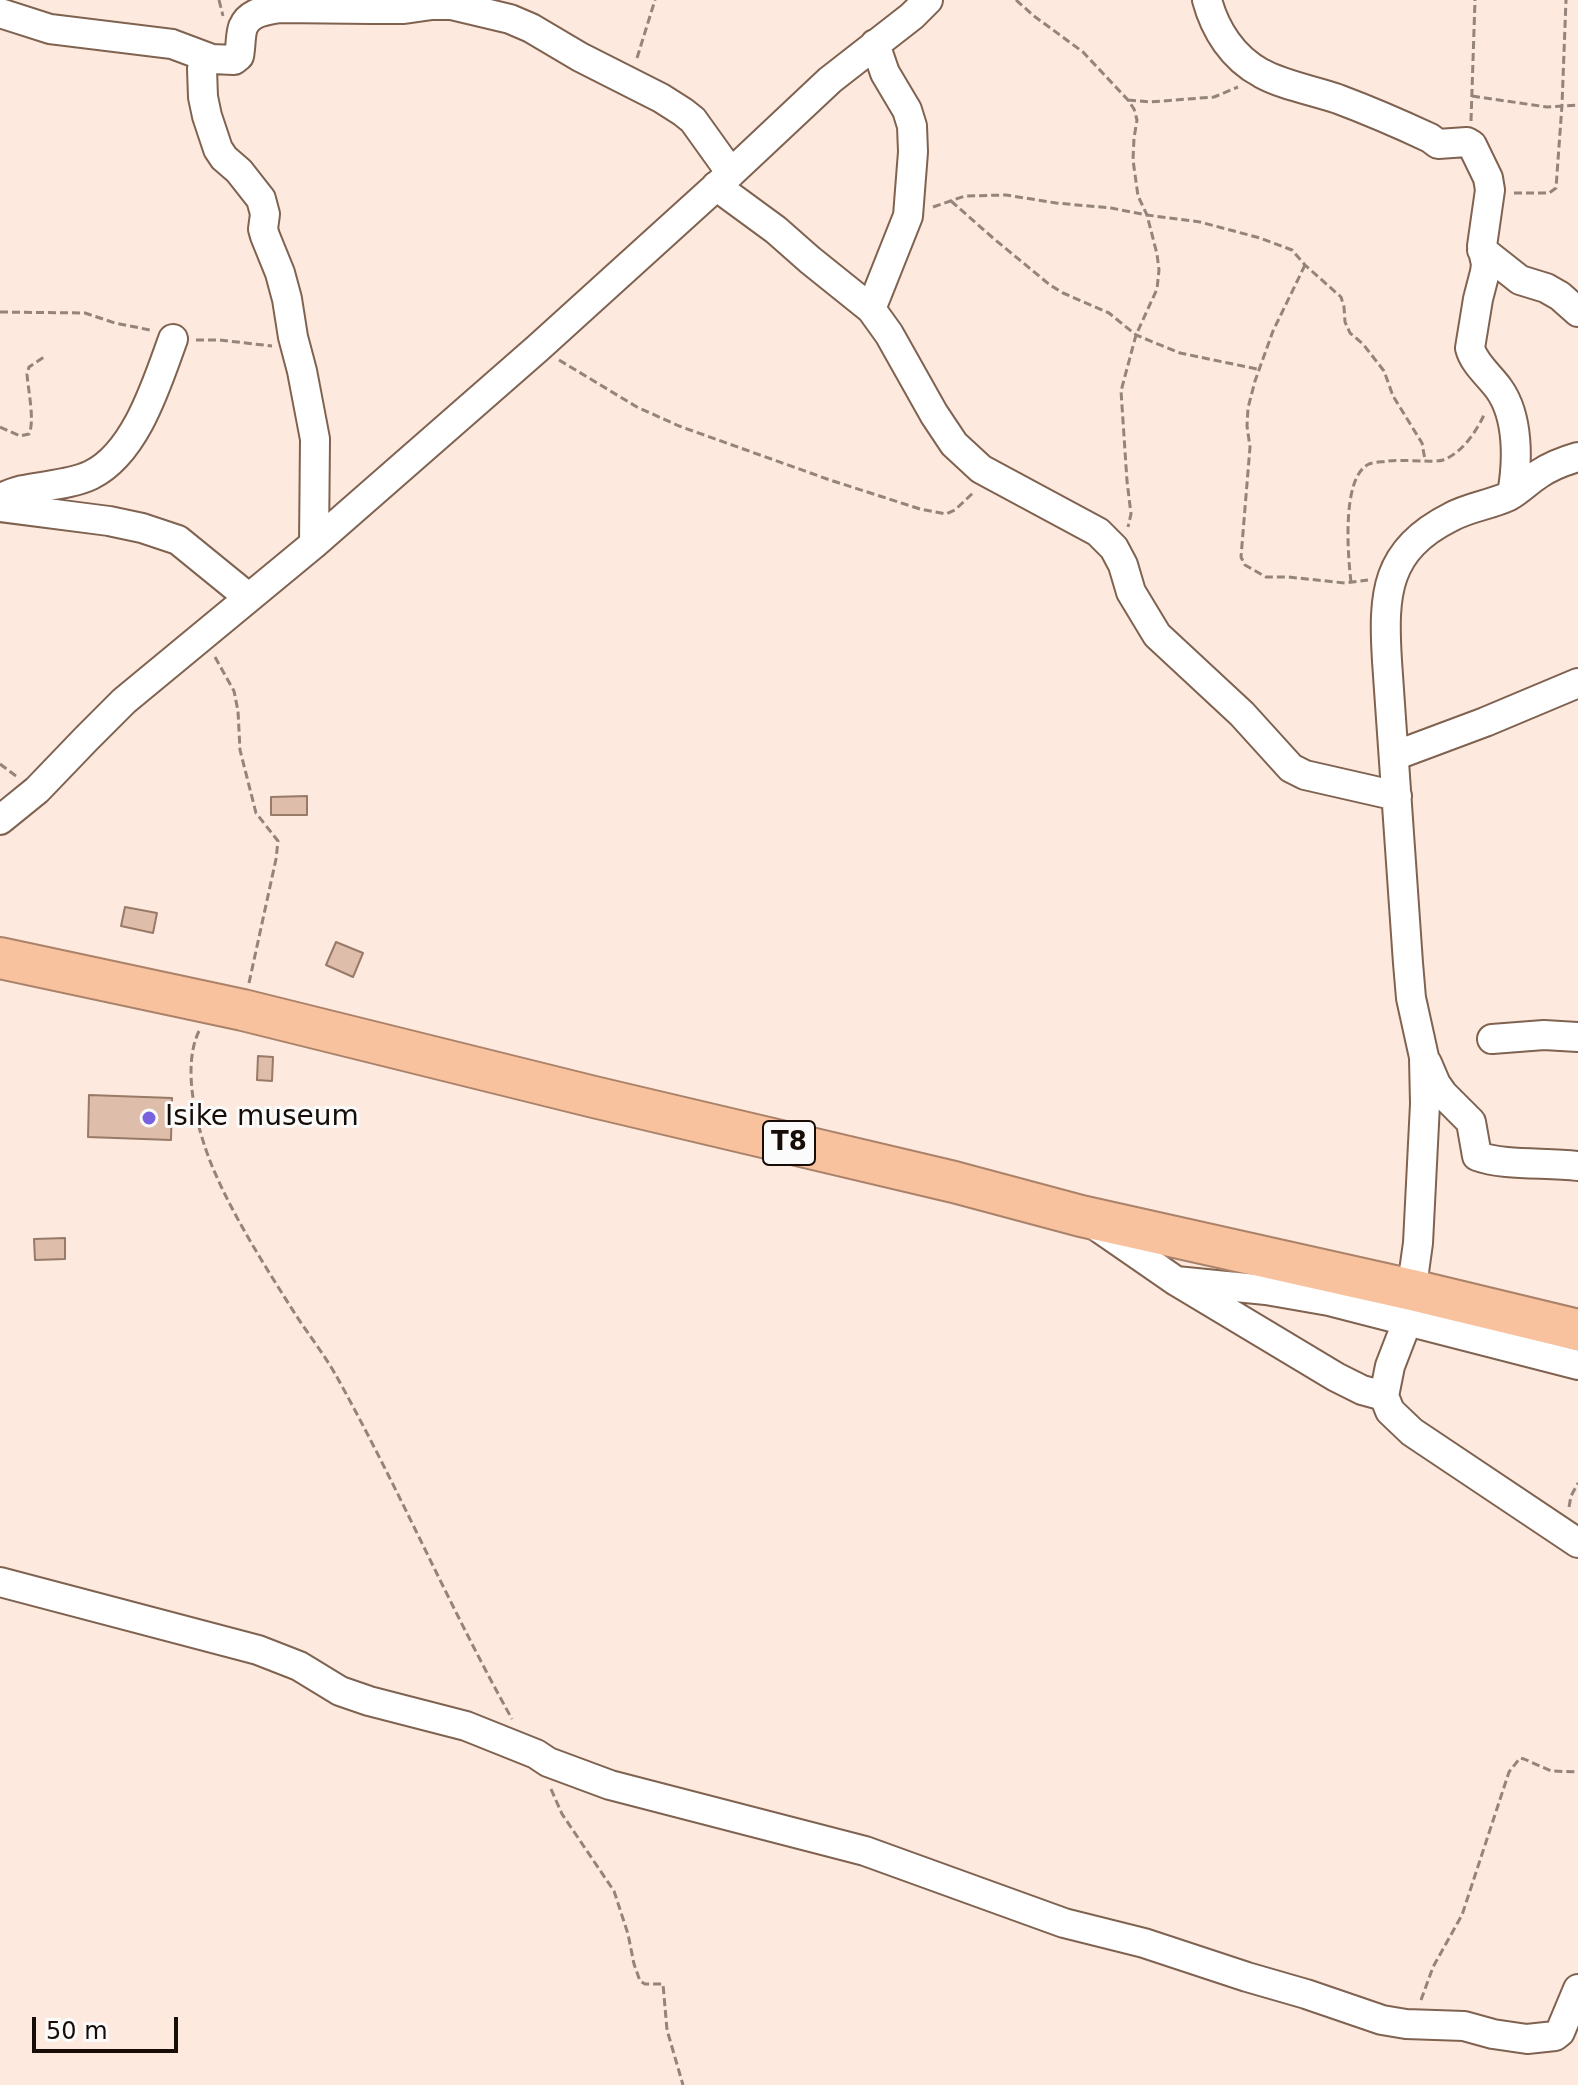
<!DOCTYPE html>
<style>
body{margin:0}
#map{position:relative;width:1578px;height:2085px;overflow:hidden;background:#fde9dd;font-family:"DejaVu Sans",sans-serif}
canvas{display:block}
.scale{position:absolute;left:32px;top:2017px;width:146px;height:36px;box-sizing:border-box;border:4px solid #170c06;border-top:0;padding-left:10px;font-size:24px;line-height:28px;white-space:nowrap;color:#170c06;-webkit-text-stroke:6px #fafbfa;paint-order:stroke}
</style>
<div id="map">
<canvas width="1578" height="2085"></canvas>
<div class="scale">50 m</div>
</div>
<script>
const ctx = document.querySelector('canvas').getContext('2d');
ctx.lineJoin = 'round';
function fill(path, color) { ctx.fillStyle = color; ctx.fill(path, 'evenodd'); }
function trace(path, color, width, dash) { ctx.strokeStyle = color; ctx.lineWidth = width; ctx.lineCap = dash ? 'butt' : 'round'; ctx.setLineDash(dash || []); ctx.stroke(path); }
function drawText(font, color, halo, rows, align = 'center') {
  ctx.font = font + ' "DejaVu Sans",sans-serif'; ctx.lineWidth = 6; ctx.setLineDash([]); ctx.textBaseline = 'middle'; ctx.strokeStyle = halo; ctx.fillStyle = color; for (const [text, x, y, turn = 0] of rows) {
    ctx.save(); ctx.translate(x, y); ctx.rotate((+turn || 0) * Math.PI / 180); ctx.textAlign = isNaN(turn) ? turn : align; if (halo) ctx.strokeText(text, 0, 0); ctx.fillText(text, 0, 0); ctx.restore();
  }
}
const building = new Path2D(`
 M307,796V815H271V797Z
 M125,907L157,913L153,933L121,926Z
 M336,942L363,953L353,977L326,965Z
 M258,1056L273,1057L272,1081L257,1080Z
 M89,1095L172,1098L171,1140L88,1137Z
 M65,1238V1259L35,1260L34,1239Z`);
const path = new Path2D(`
 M219,0L223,16
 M1016,0L1034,16L1083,52L1128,100L1134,109L1137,120L1134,138L1133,160L1138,196L1147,215L1157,254L1159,270L1157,289L1136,335L1121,391L1127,481L1131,514L1128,527
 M637,58L655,0
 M1472,96L1547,107L1578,105
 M1128,100L1150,102L1214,97L1238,87
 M1471,121L1475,0
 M1514,193H1549L1556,188L1562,105L1566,0
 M951,201L993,238L1050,285L1063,293L1109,313L1136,335L1180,353L1257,369
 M933,207L965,196L1006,195L1056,203L1111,208L1147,215L1200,222L1260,238L1292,250L1305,265L1341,297L1344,307L1345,322L1350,333L1363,344L1384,371L1393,396L1422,443L1425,460
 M1305,265L1273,331L1255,381L1248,408L1247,426L1250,447L1241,557L1245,565L1266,577H1288L1345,583L1368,580
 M0,312L85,313L115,323L150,330
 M196,340H219L272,346
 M559,360L637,407L679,426L830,480L920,509L946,514L955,510L975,491
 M0,427L20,436L29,434C35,421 28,389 27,374L29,367L44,357
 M1351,582C1348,557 1341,477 1369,464C1374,462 1383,462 1388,461C1402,459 1434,463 1443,460C1462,453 1476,432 1484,415
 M215,657L234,691L238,711L240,750L256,813L278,841L276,859L249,983
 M0,764L16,776
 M199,1031C181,1068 197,1129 212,1166C233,1216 263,1263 292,1309C307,1333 325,1355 338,1379C400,1491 450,1608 512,1719
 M1569,1507L1571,1496L1578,1483
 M551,1789L562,1814L614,1891L628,1934L634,1964L640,1981L645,1984H663L667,2030L683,2085
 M1421,2000L1433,1967L1462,1915L1509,1772L1520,1758L1524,1759L1551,1771L1578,1772`);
const minor = new Path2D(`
 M1207,0C1215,30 1233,58 1261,73C1282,85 1315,91 1338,99C1370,111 1400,124 1430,138L1438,144L1467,142L1472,145L1488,178L1490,190L1482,246L1486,264L1485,272L1478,299L1470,348C1474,364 1490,376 1499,389C1519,417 1518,462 1512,494
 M0,13L50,29L172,44L212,59L234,60L239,56C241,47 240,36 243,27C249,12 265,11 279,8L372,9H404L432,5H451L510,19L531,28L580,57L661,98L683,112L693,120L731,173
 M204,57L202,69L203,97L207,116L218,149L224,158L239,171L261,199L265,214L263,229L265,236L280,273L287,299L293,337L302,371L315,439L314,544
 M716,186L776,230L810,260L871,309L889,334L934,414L954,444L981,469L1098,532L1114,548L1123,565L1131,592L1157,635L1242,714L1291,768L1305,775L1397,796
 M1482,250L1520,280L1546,288L1560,296L1578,312
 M871,309L908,216L913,152L912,126L907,110L885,73L875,44
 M1578,457C1564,461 1551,466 1539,474C1528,481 1520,490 1509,496C1490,505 1469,507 1451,517C1385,550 1383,594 1387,661L1408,963L1411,998L1424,1057L1425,1104L1418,1243L1407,1322L1390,1366L1384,1396L1390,1411L1412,1432L1578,1543
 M0,498C8,495 16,491 24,490C45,485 70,485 91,475C136,453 157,383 173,339
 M0,507L109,521L142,528L178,540L248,597
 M1394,756L1485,722L1578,683
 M0,820L37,790L86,739L124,701L314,544L538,348L731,173L830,80L912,16L928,0
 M1492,1039L1544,1035L1578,1037
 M1427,1063L1436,1084L1443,1094L1471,1122L1477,1156C1504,1166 1547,1162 1578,1166
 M1095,1225L1176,1281L1336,1377L1362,1390L1384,1396
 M1176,1281L1266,1290L1329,1301L1578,1365
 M0,1582L258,1650L299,1666L340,1691L369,1701L466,1726L536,1754L548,1762L610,1785L865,1851L1064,1923L1144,1943L1247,1977L1306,1994L1382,2020L1406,2024L1464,2026L1493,2034L1527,2039L1555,2036L1560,2032L1578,1989`);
const highway = new Path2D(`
 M0,958L243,1010L594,1097L954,1182L1081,1216L1412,1290L1578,1330`);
const markers = [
 [149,1118,8,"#7962dd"]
];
const shields = [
 [789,1143,52]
];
const shieldNames = [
 ["T8",789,1143]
];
const poiNames = [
 ["Isike museum",165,1118]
];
fill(building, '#debeaa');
trace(building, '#977a67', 2);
trace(minor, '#7f6250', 32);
trace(highway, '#aa8269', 44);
trace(path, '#94847b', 3, [8, 4]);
trace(minor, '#fff', 28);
trace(highway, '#f9c29f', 40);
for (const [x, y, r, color] of markers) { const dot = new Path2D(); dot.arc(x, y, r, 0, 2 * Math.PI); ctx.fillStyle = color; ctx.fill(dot); trace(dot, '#fafbfa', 3); }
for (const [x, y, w] of shields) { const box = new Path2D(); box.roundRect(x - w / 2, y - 22, w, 44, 6); ctx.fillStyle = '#fafbfa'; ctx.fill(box); trace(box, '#170c06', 2); }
drawText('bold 26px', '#170c06', null, shieldNames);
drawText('28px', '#170c06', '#fafbfa', poiNames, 'left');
</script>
